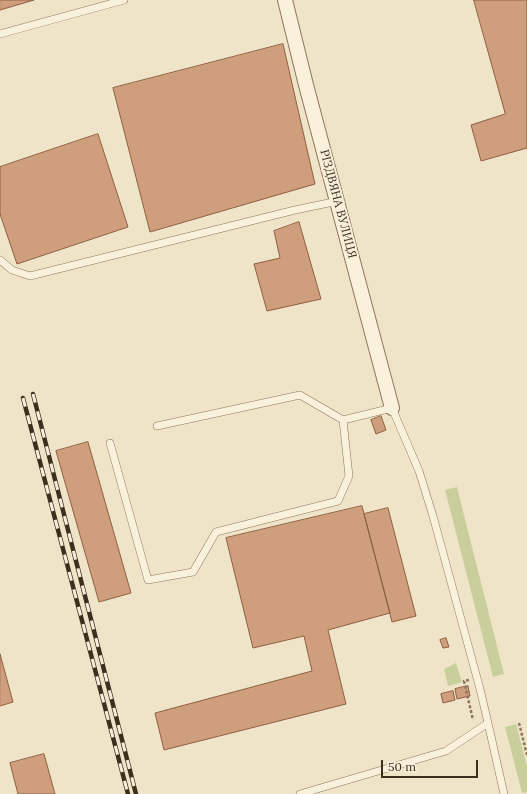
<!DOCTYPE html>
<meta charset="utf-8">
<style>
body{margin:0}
#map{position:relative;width:527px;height:794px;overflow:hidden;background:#f0e4c8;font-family:Lora,serif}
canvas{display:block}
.scale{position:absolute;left:381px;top:760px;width:97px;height:18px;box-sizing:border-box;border:2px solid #3d2e20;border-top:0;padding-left:5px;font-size:12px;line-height:14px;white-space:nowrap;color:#3d2e20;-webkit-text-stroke:3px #f7eed8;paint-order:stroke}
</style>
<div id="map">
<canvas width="527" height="794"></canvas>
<div class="scale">50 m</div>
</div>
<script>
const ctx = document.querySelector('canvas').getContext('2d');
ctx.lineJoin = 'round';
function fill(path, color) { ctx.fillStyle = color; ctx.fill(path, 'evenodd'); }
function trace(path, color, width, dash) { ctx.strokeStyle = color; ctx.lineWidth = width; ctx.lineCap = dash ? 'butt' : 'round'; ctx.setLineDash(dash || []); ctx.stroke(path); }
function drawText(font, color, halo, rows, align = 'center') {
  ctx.font = font + ' Lora,serif'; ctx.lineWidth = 4; ctx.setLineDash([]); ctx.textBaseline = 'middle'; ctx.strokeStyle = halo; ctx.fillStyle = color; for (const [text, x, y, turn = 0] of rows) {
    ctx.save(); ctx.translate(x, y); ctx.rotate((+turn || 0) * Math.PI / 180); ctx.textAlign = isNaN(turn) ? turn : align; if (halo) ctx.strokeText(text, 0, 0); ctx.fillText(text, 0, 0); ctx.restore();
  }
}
const green = new Path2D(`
 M457,487L504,674L493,677L445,490Z
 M456,663L462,682L448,686L444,669Z
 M516,724L527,766V792L522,793L505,727Z`);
const building = new Path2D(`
 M0,0H34L0,10Z
 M474,0H527V148L481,161L471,125L505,114Z
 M283,44L315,184L150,232L113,88Z
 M98,134L128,227L17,264L0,214V167Z
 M299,222L321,299L267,311L254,264L280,258L274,231Z
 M381,416L386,430L376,434L371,420Z
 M88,442L131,593L99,602L56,451Z
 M362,506L390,613L328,630L346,704L164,750L155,713L312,671L304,636L253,648L226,538Z
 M388,508L416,616L392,622L364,514Z
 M446,638L449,647L443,648L440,640Z
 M0,654L13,702L0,706Z
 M468,686L470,696L457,699L455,689Z
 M453,691L455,700L443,703L441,694Z
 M44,754L55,794H18L10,763Z`);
const path = new Path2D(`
 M469,680L464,681L473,720
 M519,723L527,755`);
const lane = new Path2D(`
 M0,34L124,0
 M0,260L12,270L30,276L295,210L338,201
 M157,426L300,395L343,420L392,408L419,471L433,516L480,689L488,723
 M110,443L148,580L193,572L216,532L338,501L349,476L343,420
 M300,794L446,751L488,723L504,794`);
const street = new Path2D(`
 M285,0L306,85L392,408`);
const rail = new Path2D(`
 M33,394L136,794
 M23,398L128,794`);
const streetNames = [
 ["РІЗДВЯНА ВУЛИЦЯ",338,204,75]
];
fill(green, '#c9cf9b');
fill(building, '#cf9f7d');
trace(building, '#8d5f41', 1);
trace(lane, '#8d765c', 8);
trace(street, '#8d765c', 16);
trace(path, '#8d765c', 2.5, [3, 2]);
trace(lane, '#faf1dc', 7);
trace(street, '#faf1dc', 14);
trace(rail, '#3d2e20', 4.5);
trace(rail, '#f7eed8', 3, [9]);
drawText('12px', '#3d2e20', '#f7eed8', streetNames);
</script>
